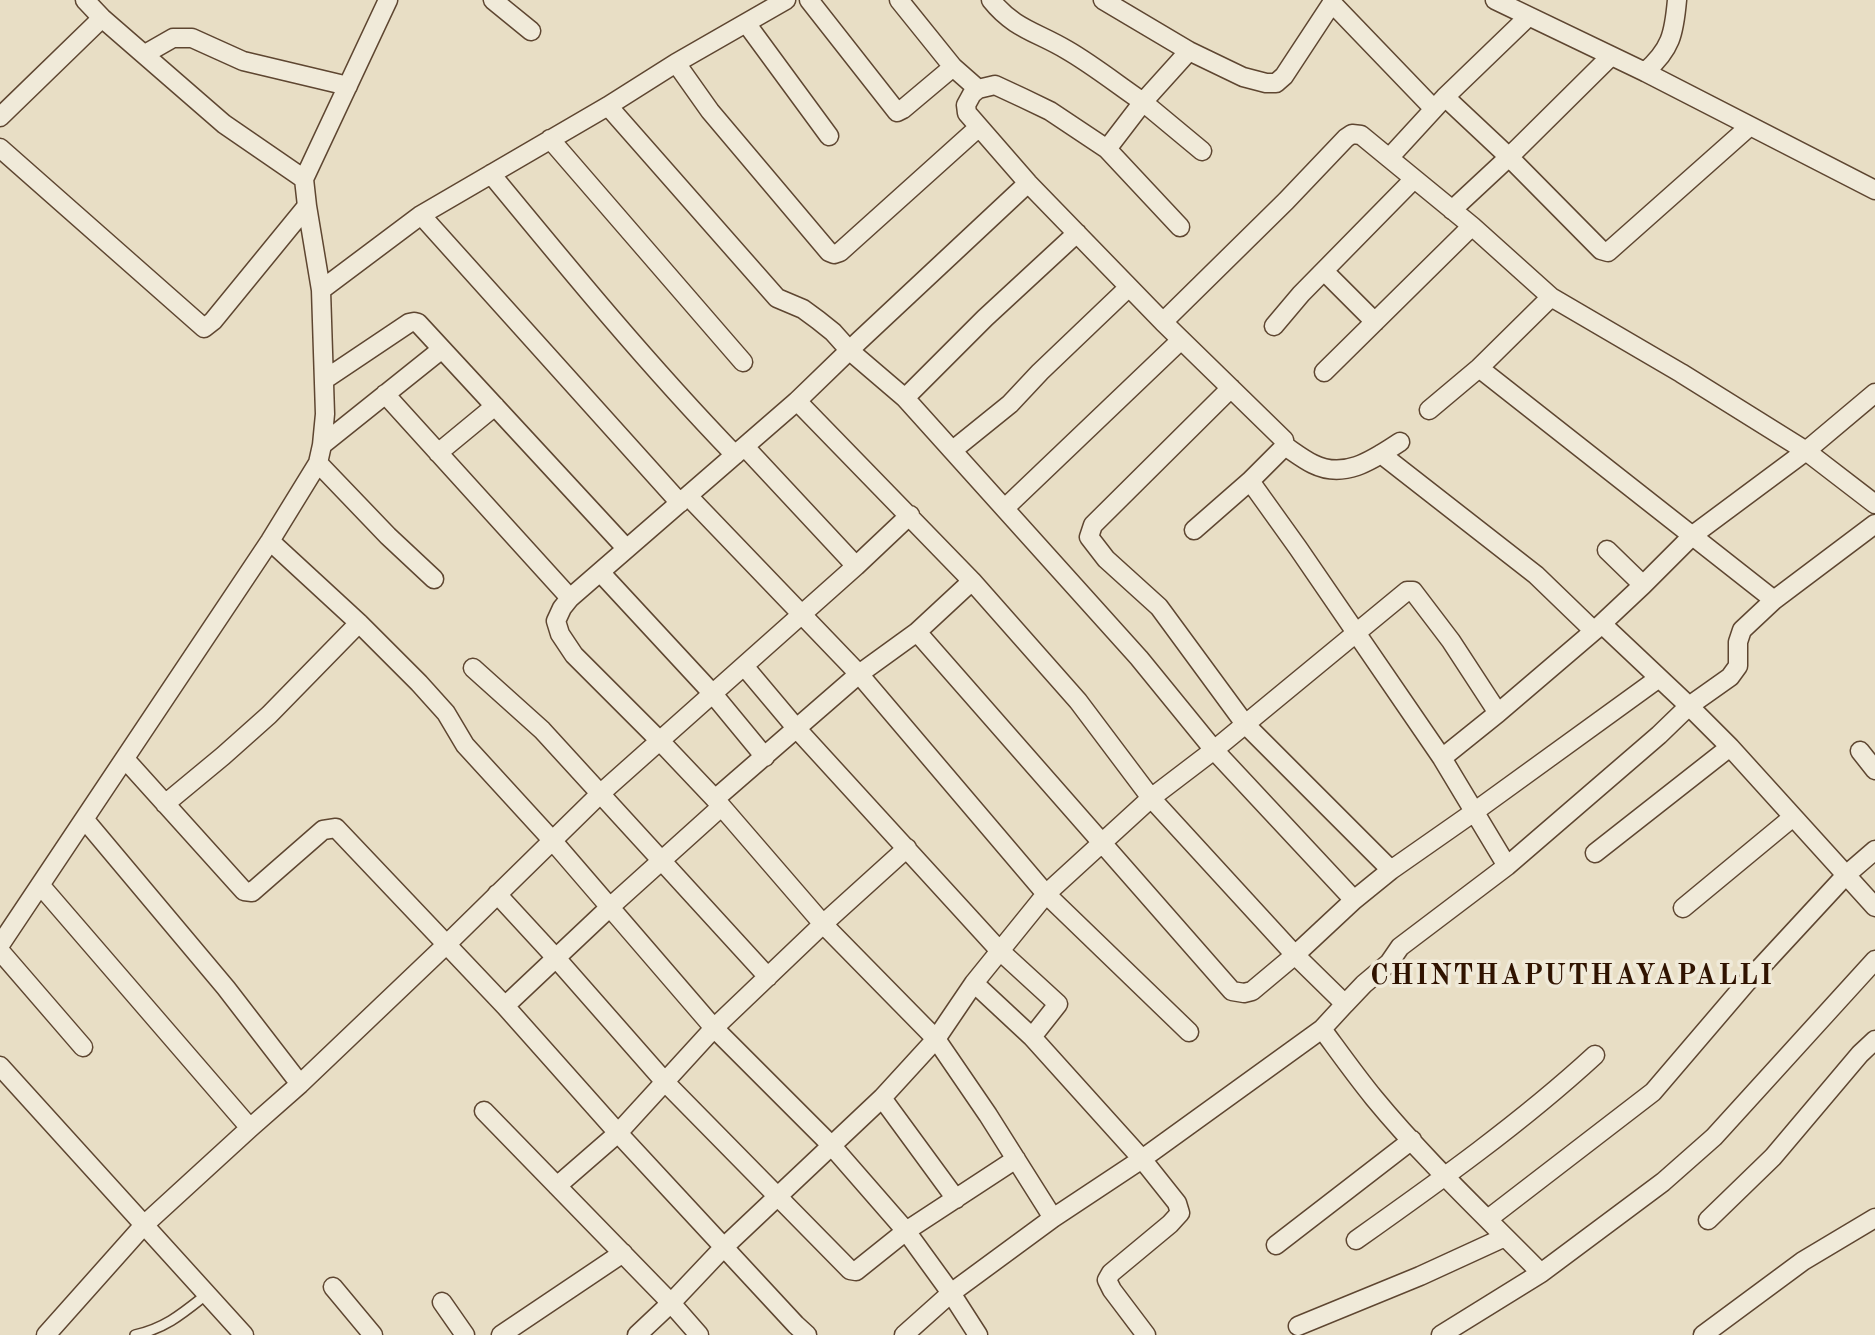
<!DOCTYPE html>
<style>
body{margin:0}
canvas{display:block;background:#e8dec5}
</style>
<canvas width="1875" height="1335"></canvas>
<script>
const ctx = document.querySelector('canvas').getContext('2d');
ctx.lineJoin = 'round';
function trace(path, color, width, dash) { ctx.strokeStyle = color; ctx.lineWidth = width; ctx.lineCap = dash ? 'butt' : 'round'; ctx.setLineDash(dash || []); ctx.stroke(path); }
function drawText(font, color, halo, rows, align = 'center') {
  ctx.font = font + ' "Old Standard TT",serif'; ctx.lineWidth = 7; ctx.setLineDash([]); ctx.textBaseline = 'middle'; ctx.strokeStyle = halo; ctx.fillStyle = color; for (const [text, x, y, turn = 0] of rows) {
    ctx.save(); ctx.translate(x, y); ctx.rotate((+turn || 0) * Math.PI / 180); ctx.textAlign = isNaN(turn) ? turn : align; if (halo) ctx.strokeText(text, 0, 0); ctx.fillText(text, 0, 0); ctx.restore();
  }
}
const service = new Path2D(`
 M135,1335C166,1328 183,1313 207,1294`);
const minor = new Path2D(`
 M85,0L102,18L224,124L304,179
 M493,0L531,31
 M809,0L897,112L903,109L953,67
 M899,0L953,67L978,89L995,85L1023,98L1050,111L1107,149L1180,227
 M991,0C1014,29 1037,32 1067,50C1093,65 1118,85 1143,102L1189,51
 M1103,0L1189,51L1243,77L1266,83H1276L1284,76L1332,3L1434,109
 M1495,0L1645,72L1875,190
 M1528,17L1445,97L1389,158L1472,226L1551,297L1681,373L1806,451L1875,504
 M746,23L829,136
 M145,54L173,38H192L243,61L348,86
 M676,63L710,111L829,252L834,254L840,252L979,127
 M1645,72C1671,49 1674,34 1677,0
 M978,89L972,94L966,105L967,113L1028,183L1163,322L1284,440L1285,446L1250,481L1298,548L1442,758L1507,866L1400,947L1389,963L1364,984L1345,1004
 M1445,97L1509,157L1601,250L1608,252L1750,126
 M608,106L777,298L803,309L818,320L833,332L850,351L905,398L1139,658L1214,750L1354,900
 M0,117L102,18
 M550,139L743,362
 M0,148L204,328L213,321L307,206
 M1107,149L1143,102L1202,151
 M491,174C570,270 649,366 735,455
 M1028,183L859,341L797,401L570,598L562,608L556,621L560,634L574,655L660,741L715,799L823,924L936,1039L988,1115L1053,1218
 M1452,210L1509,157L1611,56
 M421,215L680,503
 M1324,271L1375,322
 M321,290L421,215L608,106L676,63L786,0
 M1163,322L1286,201L1346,138L1352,134L1361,135L1389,158
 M1274,326L1301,294L1414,179
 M1479,368L1774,600L1875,524
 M1324,372L1472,226
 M324,380L409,323L414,322L418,323L626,548
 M1231,388L1093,525L1089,537L1106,559L1159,607L1245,724L1391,870
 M385,394L570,598
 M905,398L985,318L1077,233
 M797,401L972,581L1078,701L1151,798L1295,955L1345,1004L1322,1029C1339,1052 1356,1076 1374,1098C1425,1160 1485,1216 1541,1273
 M1429,410L1479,368L1551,297
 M322,445L442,349
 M1285,446C1294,452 1303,459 1313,464C1345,480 1374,459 1400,442
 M745,447L856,566
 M953,450L1010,404L1040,372L1129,287
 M438,453L495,406
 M1381,454L1536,575L1594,631
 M318,463L388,536L434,579
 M688,496L859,674L1046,894L1189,1032
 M1005,508L1181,340
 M1194,530L1250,481
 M270,541L359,623L419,683L446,713L465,745L552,840L714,1028L831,1145L906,1231L951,1293L1053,1218L1142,1159L1322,1029
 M1607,550L1643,585
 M600,572L713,694L765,757
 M1602,624L1689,706L1730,747L1875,907
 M917,632L1232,991L1244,993L1252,991L1295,955L1354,900L1391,870L1474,812L1659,678
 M744,666L797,729L999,950L1058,1004L1032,1037
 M473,668L542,730L768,977
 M1860,751L1875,770
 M1442,758L1498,713L1594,631L1643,585L1693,535L1806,451L1875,393
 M125,759L244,891L252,892L323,830L336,828L505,1006L618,1133L796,1325L807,1335
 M715,799L859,674L917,632L972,581
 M165,804L223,756L269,715L359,623
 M85,820L226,988L300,1084
 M1595,853L1730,747
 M1507,866L1659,735L1689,706L1730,677L1738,666V642L1742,630L1774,600
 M41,886L250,1128
 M497,894L556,958L665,1082L850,1270L856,1271L906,1231L1016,1159
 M1683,908L1793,817
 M0,945L270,541L318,463L322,445L325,414L321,290L307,206L304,179L388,0
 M0,951L83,1047
 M974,983L1032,1037L1142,1159L1177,1203L1180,1213L1170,1224L1111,1273L1107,1280L1112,1290L1146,1335
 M505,1006L610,907L721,807
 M0,1066L244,1335
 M882,1098L956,1199
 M484,1111L671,1303L699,1335
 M557,1186L618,1133L714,1028L823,924L907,848
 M1488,1219L1653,1092L1747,982L1846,875L1875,850
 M1708,1220L1773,1157L1860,1054L1875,1040
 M1356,1240C1438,1182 1521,1123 1595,1055
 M1276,1245L1412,1140
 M333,1287L373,1335
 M442,1302L465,1335
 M1298,1326L1420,1276L1505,1237
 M46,1335L144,1225L250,1128L300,1084L448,943L601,793L856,566L910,515
 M501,1335L623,1253
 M637,1335L671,1303L724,1247L882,1098L936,1039L974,983L1046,894L1151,798L1214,750L1407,591H1413L1451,641L1498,713
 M904,1335L951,1293L978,1335
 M1441,1335L1541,1273L1663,1182L1714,1137L1875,960
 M1703,1335L1803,1261L1875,1218`);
const districtNames = [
 ["CHINTHAPUTHAYAPALLI",1572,977]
];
trace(service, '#5e4631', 12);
trace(minor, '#5e4631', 21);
trace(service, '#f0ead9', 9);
trace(minor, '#f0ead9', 18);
ctx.letterSpacing = '2px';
drawText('bold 28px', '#301300', '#f0ead9', districtNames);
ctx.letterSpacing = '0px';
</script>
